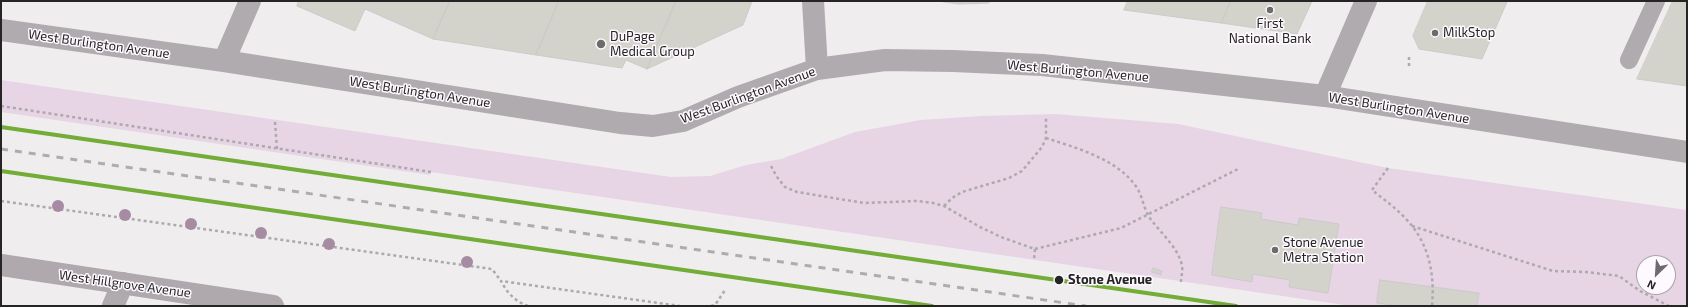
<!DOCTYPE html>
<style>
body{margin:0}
#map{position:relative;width:1688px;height:307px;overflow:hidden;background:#f0edef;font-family:"Exo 2",sans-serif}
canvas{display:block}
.frame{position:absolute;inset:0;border:2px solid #262526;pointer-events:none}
.north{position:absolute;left:1636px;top:255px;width:40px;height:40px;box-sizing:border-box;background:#fef9fe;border:1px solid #a8a4a8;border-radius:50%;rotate:205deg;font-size:11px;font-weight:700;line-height:16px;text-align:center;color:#262526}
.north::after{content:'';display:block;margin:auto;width:14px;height:18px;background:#6d6b6c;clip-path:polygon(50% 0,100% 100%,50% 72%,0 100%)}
</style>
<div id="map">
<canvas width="1688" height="307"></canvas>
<div class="frame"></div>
<div class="north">N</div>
</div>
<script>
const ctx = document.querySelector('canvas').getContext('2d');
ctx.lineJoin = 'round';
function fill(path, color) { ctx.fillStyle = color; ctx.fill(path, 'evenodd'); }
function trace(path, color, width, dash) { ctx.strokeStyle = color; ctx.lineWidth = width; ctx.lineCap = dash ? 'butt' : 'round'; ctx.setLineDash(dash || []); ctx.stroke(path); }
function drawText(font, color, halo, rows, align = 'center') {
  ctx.font = font + ' "Exo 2",sans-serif'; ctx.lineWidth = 3; ctx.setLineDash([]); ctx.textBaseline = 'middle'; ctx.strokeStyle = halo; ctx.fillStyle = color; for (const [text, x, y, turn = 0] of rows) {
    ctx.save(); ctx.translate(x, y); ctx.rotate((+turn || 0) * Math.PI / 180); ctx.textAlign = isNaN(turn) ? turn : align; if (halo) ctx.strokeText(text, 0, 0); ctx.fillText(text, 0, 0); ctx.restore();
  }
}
const green = new Path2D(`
 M1,80L671,177L710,176L746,165L781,159L855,132L921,120L981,116L1056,114L1178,124L1388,168L1687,210V306H1351L431,172L430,175L1,112ZM1644,263H1668V287H1644Z`);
const building = new Path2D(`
 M299,1H450L433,39L365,9L355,31L297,6Z
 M450,1H559L536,55L433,39Z
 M559,1H676L647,69L626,60L622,68L536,55Z
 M676,1H752L743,25L647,69Z
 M938,1H990L989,3L959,4Z
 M1128,1H1231L1221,23L1124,10Z
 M1231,1H1312L1297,34L1221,23Z
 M1428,1H1503L1507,2L1482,59L1419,49L1413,36Z
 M1673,1H1687V86L1637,79Z
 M1221,207L1262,213L1261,219L1298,225L1299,218L1339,224L1328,293L1289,287L1290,280L1253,274L1252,282L1212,275Z
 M1153,268L1162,271L1161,275L1152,272Z
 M1380,280L1479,293L1477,306H1400L1377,303Z`);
const path = new Path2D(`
 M1409,66V56
 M1,106L431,172
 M275,122L277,149
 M1046,138C1076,148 1115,158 1135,185C1143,195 1143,210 1152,221C1162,234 1179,249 1182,266C1183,271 1181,277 1181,282
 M771,166L777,177L785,187L797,192L864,203L917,201L933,203L944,206L980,227L1001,237L1035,249L1034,260
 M1388,168L1372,190C1383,199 1395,207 1405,218C1429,242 1435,274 1432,306
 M1,201L492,269L501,281
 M944,206L952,198L962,192L1009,178L1022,171L1042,147L1046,138V118
 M1412,226L1553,271L1586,272L1619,276L1640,291L1669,306
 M1035,249L1121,228L1238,169
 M528,306C516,302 507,293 501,281L680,306
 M711,306L715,305L725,290`);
const lane = new Path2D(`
 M1629,60L1656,1`);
const street = new Path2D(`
 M813,1L817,69
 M1,30L224,61L620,123L653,126L683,121L738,97L817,69L885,60L953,61L1042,65L1325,96L1687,152
 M224,61L250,1
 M1325,96L1366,1
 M113,306L123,283`);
const secondary = new Path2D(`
 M1,265L273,306`);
const rail = new Path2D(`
 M1,149L1086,306`);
const rail1 = new Path2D(`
 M1,127L1236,306
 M1,171L932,306`);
const trees = [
 [58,206],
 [125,215],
 [191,224],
 [261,233],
 [329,244],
 [467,262]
];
const markers = [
 [1270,10,4,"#6d6b6c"],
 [1435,33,4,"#6d6b6c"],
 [601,44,5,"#6d6b6c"],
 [1275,250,4,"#6d6b6c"],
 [1059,280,5,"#262526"]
];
const poiNames = [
 ["First",1270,24,"center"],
 ["National Bank",1270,39,"center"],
 ["MilkStop",1443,33],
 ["DuPage",610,37],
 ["Medical Group",610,52],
 ["Stone Avenue",1283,243],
 ["Metra Station",1283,258]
];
const streetNames = [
 ["West Burlington Avenue",99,44,8],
 ["West Burlington Avenue",1078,71,5],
 ["West Burlington Avenue",420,92,9],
 ["West Burlington Avenue",748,95,-20],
 ["West Burlington Avenue",1399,108,9],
 ["West Hillgrove Avenue",125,284,8]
];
const stopNames = [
 ["Stone Avenue",1068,280]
];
fill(green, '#e7d5e5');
fill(building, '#d3d3cc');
trace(building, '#cccaca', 1);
trace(path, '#ada9ac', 2.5, [3, 3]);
trace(lane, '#afabae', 18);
trace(street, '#afabae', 22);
trace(secondary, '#afa9ae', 22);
trace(rail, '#afacae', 3, [7, 7]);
trace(rail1, '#73ac36', 4);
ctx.fillStyle = '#a58ca3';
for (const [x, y] of trees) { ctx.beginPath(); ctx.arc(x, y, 6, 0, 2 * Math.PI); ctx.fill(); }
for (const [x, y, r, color] of markers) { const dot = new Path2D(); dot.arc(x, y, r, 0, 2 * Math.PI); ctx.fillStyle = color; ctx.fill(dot); trace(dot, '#fef9fe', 1.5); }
drawText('13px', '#262526', '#fef9fe', poiNames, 'left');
drawText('13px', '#262526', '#fef9fe', streetNames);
drawText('bold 13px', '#262526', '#fef9fe', stopNames, 'left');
</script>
